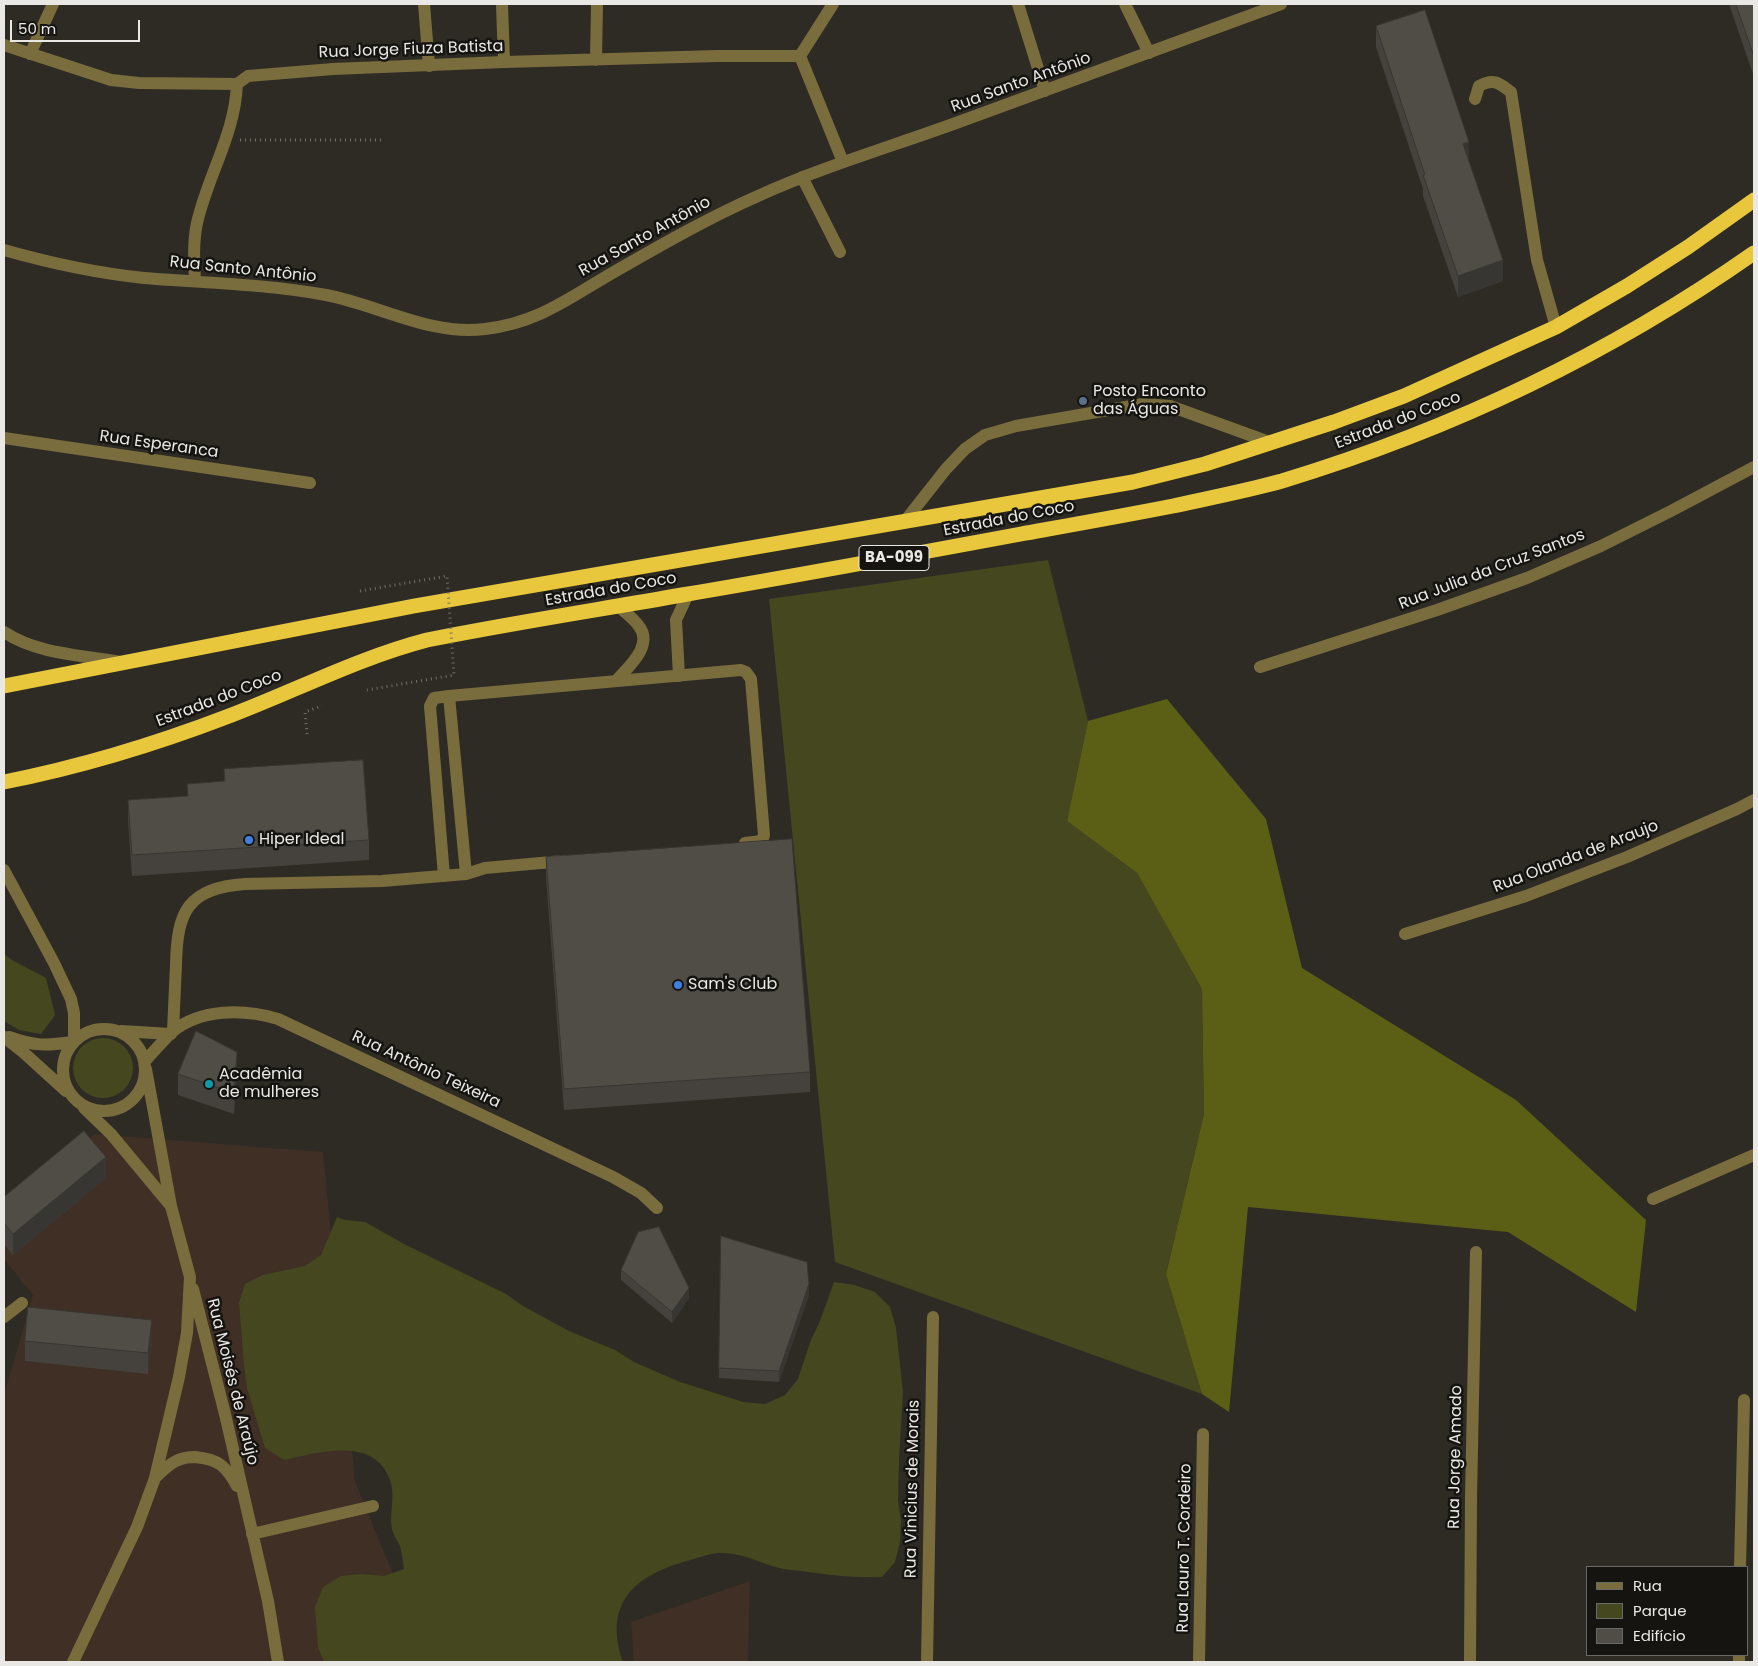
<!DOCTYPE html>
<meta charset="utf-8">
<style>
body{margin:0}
#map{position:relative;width:1758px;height:1666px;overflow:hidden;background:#2e2b25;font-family:Poppins,sans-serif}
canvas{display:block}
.frame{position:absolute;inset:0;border:5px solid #eae8e4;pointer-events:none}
.legend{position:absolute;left:1586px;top:1566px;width:162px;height:90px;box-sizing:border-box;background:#151411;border:1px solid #6a6965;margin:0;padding:6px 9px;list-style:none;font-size:15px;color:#eae8e4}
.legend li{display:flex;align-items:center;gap:10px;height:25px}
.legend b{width:25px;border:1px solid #6a6965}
.scale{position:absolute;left:10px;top:20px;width:130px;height:22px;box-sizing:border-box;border:2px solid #eae8e4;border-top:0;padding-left:6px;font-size:15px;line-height:18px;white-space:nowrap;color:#eae8e4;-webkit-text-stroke:4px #151411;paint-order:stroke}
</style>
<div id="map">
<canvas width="1758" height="1666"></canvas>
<div class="frame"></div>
<ul class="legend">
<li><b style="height:6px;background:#7a6d3d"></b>Rua</li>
<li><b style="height:14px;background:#45481e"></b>Parque</li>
<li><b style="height:14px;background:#504d47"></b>Edifício</li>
</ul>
<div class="scale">50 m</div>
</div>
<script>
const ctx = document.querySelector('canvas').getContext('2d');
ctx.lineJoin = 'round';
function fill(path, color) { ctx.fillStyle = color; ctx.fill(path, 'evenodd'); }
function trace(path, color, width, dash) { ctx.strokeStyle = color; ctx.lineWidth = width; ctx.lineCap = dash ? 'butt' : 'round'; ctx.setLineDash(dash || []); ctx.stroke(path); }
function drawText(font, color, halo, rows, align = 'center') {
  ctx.font = font + ' Poppins,sans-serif'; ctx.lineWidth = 5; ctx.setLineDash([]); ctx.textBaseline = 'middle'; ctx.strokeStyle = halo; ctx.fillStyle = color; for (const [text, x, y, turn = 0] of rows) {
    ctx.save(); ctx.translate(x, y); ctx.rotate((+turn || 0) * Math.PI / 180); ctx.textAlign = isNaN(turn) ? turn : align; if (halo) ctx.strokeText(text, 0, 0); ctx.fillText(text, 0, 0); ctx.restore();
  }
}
const industrial = new Path2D(`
 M95,1134L323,1152L355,1481L429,1662H4V1395L33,1295L4,1259V1212Z
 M750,1581L748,1662H634L631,1622Z`);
const green = new Path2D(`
 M1048,560L1088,721L1067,821L1137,873L1202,989L1204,1114L1166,1274L1202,1394L835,1262L769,599Z
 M4,954L12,960L46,978L55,1015L41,1034L19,1030L4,1021Z
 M73 1068a30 30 0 1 1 60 0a30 30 0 1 1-60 0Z
 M337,1217L345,1220L365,1222L404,1244L506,1294L523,1306L569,1331L615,1350L634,1362L680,1382L743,1402L765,1404L785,1395L798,1379L811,1340L820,1321L834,1282L854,1285L875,1292L890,1307L896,1328L903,1392L899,1459L898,1500L901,1521L900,1542L895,1562L882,1577C854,1578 829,1575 802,1571C795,1570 787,1570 779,1568C760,1563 741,1552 720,1553C710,1553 698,1558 687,1561C633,1576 603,1604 623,1662H324L318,1647L315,1607L323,1587L341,1576L362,1574L384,1576L404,1569C403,1562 402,1553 400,1546C398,1541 393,1535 392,1529C389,1514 395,1498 391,1483C377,1435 319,1452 284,1460L265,1448L247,1388L244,1365L239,1303L245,1284L263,1275L305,1266L321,1255Z`);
const forest = new Path2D(`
 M1167,699L1266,819L1302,968L1516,1100L1646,1220L1636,1312L1508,1232L1248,1207L1229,1412L1202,1394L1166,1274L1204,1114L1202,989L1137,873L1067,821L1088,721Z`);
const path = new Path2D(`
 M240,140H382
 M307,734L305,712L322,706`);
const minor = new Path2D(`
 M424,4L429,66
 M502,4L504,62
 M1018,4L1045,91
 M1125,4L1149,53
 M4,45L111,80L139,83L237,84L248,76L333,69L504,62L717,56H800
 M30,54L53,4
 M800,56L843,162
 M800,56L833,4
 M596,60L597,4
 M1475,99L1479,86C1494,78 1499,83 1511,92L1537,260L1556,327
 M802,177L840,252
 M4,250C50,263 96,273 144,278C205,283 266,284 326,295C379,305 430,336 485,329C538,323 569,298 614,272C661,245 708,218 758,196C822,167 890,147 956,123C1065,84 1173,44 1281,4
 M195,280C194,261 193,242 197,223C208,175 235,134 237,84
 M4,438L310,483
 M905,521L946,469L965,449L985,435L1016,426L1143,404L1170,406L1269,442
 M4,632C37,654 81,655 120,662
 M1260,667L1437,610L1527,578L1601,546L1671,511L1754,467
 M679,676L676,620L688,594
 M616,681C628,667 655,645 638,625C633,618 625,613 619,606
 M449,696L466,874
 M4,870L54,963L71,999L74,1013V1041
 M444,876L430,706L434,698L449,696L741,670L746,672L751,679L764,835L762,841L745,843
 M1405,934L1526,896L1627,857L1737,809L1754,800
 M63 1070a41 41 0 1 1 82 0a41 41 0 1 1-82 0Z
 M121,1031L171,1034
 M173,1031C174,1009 175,987 176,965C177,911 188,888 245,884L382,881L466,874L485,868L563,861
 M4,1037L23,1052L66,1091
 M9,1037C34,1046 46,1046 72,1042
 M145,1061C154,1051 163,1041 172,1032C201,1008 244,1009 278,1019L613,1177L641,1193L657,1208
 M84,1108L111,1134L170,1205
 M1653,1199L1754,1155
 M193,1289L225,1414L268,1601L278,1662
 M4,1317L22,1303
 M155,1478C161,1472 168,1465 176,1461C182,1458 189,1457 195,1457C218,1459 226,1466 237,1486
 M252,1534L373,1506
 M1740,1567L1744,1400
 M73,1662L137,1527L155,1478L179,1377L187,1333L190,1277L171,1206L146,1069
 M927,1662L933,1317
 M1199,1662L1203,1434
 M1470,1662L1471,1498L1476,1252
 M1739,1662V1655`);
const highway = new Path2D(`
 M4,686L414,606L1133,482L1205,464L1334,422L1404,396L1556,327L1627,286L1688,247L1754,200
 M4,782C80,767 156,744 229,716C295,691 358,658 427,640C511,623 597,610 682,595C795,576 908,555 1021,534C1071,525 1122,516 1173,506C1209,498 1246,491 1282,481C1451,430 1610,354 1754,253`);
const pathBridge = new Path2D(`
 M360,591L447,576L454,675L367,690`);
const wall = new Path2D(`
 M1729,4H1754V77Z
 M1376,26L1469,161L1503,281L1458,297L1423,196V189L1376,47Z
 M224,769L369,840V860L132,876L128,821V800L187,796V784L224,781Z
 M546,857L810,1072V1092L564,1110L546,878Z
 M237,1073L234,1114L178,1095V1074Z
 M106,1178L13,1255L4,1244V1197Z
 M721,1236L809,1295L779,1382L719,1378Z
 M621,1270L689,1298L672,1323L621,1280Z
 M25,1341H152L148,1374L25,1361Z`);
const shadedWall = new Path2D(`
 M1469,142V163L1463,144Z
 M1503,260V281L1458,297V276Z
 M237,1052V1073L234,1114V1093Z
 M106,1157V1178L13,1255V1234Z
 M809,1284V1295L779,1382V1371Z
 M689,1288V1298L672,1323V1312Z
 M152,1320V1341L148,1374V1353Z`);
const building = new Path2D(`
 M1736,4H1754V56Z
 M1425,10L1469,142L1463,144L1503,260L1458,276L1423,175H1425L1376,26Z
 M363,760L369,840L132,855L128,800L188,796L187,784L225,781L224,769Z
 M792,839L810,1072L564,1089L546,857Z
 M196,1031L237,1052L234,1093L178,1074Z
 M84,1131L106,1157L13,1234L4,1223V1197Z
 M659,1227L689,1288L672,1312L621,1270L638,1232Z
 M721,1236L807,1262L809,1284L779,1371L719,1368Z
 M28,1307L152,1320L148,1353L25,1341Z`);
const markers = [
 [1083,401,5,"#5c6f8a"],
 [249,840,5,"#3f7fe0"],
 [678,985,5,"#3f7fe0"],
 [209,1084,5,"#0f9aa8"]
];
const shields = [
 [894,558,70]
];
const shieldNames = [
 ["BA-099",894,558]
];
const streetNames = [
 ["Rua Jorge Fiuza Batista",411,50,-2],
 ["Rua Santo Antônio",1021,83,-20],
 ["Rua Santo Antônio",645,237,-29],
 ["Rua Santo Antônio",243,270,6],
 ["Estrada do Coco",1398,421,-21],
 ["Rua Esperanca",159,445,8],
 ["Estrada do Coco",1009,519,-11],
 ["Rua Julia da Cruz Santos",1492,570,-21],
 ["Estrada do Coco",611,590,-10],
 ["Estrada do Coco",219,699,-21],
 ["Rua Olanda de Araujo",1576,857,-21],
 ["Rua Antônio Teixeira",426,1070,25],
 ["Rua Moisés de Araújo",232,1382,76],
 ["Rua Jorge Amado",1456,1457,-89],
 ["Rua Vinicius de Morais",913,1489,-89],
 ["Rua Lauro T. Cordeiro",1185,1548,-89]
];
const poiNames = [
 ["Posto Enconto",1093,392],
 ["das Águas",1093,410],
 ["Hiper Ideal",259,840],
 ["Sam's Club",688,985],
 ["Acadêmia",219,1075],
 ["de mulheres",219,1093]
];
fill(industrial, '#3f2f24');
fill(green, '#45481e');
fill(forest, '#5b5f16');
trace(path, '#716f69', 3, [1, 4]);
trace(minor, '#7a6d3d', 12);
trace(highway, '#e8c73c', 15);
trace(pathBridge, '#716f69', 3, [1, 4]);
fill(wall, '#45423d');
fill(shadedWall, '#383632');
fill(building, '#504d47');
trace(building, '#383632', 1);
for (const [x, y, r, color] of markers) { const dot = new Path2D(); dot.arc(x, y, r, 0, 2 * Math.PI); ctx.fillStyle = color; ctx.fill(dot); trace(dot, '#151411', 2); }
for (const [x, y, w] of shields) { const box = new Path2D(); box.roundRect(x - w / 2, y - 12.5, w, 25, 4); ctx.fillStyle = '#151411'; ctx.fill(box); trace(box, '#eae8e4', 1); }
drawText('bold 15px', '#eae8e4', null, shieldNames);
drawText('16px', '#eae8e4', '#151411', streetNames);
drawText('16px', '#eae8e4', '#151411', poiNames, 'left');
</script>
